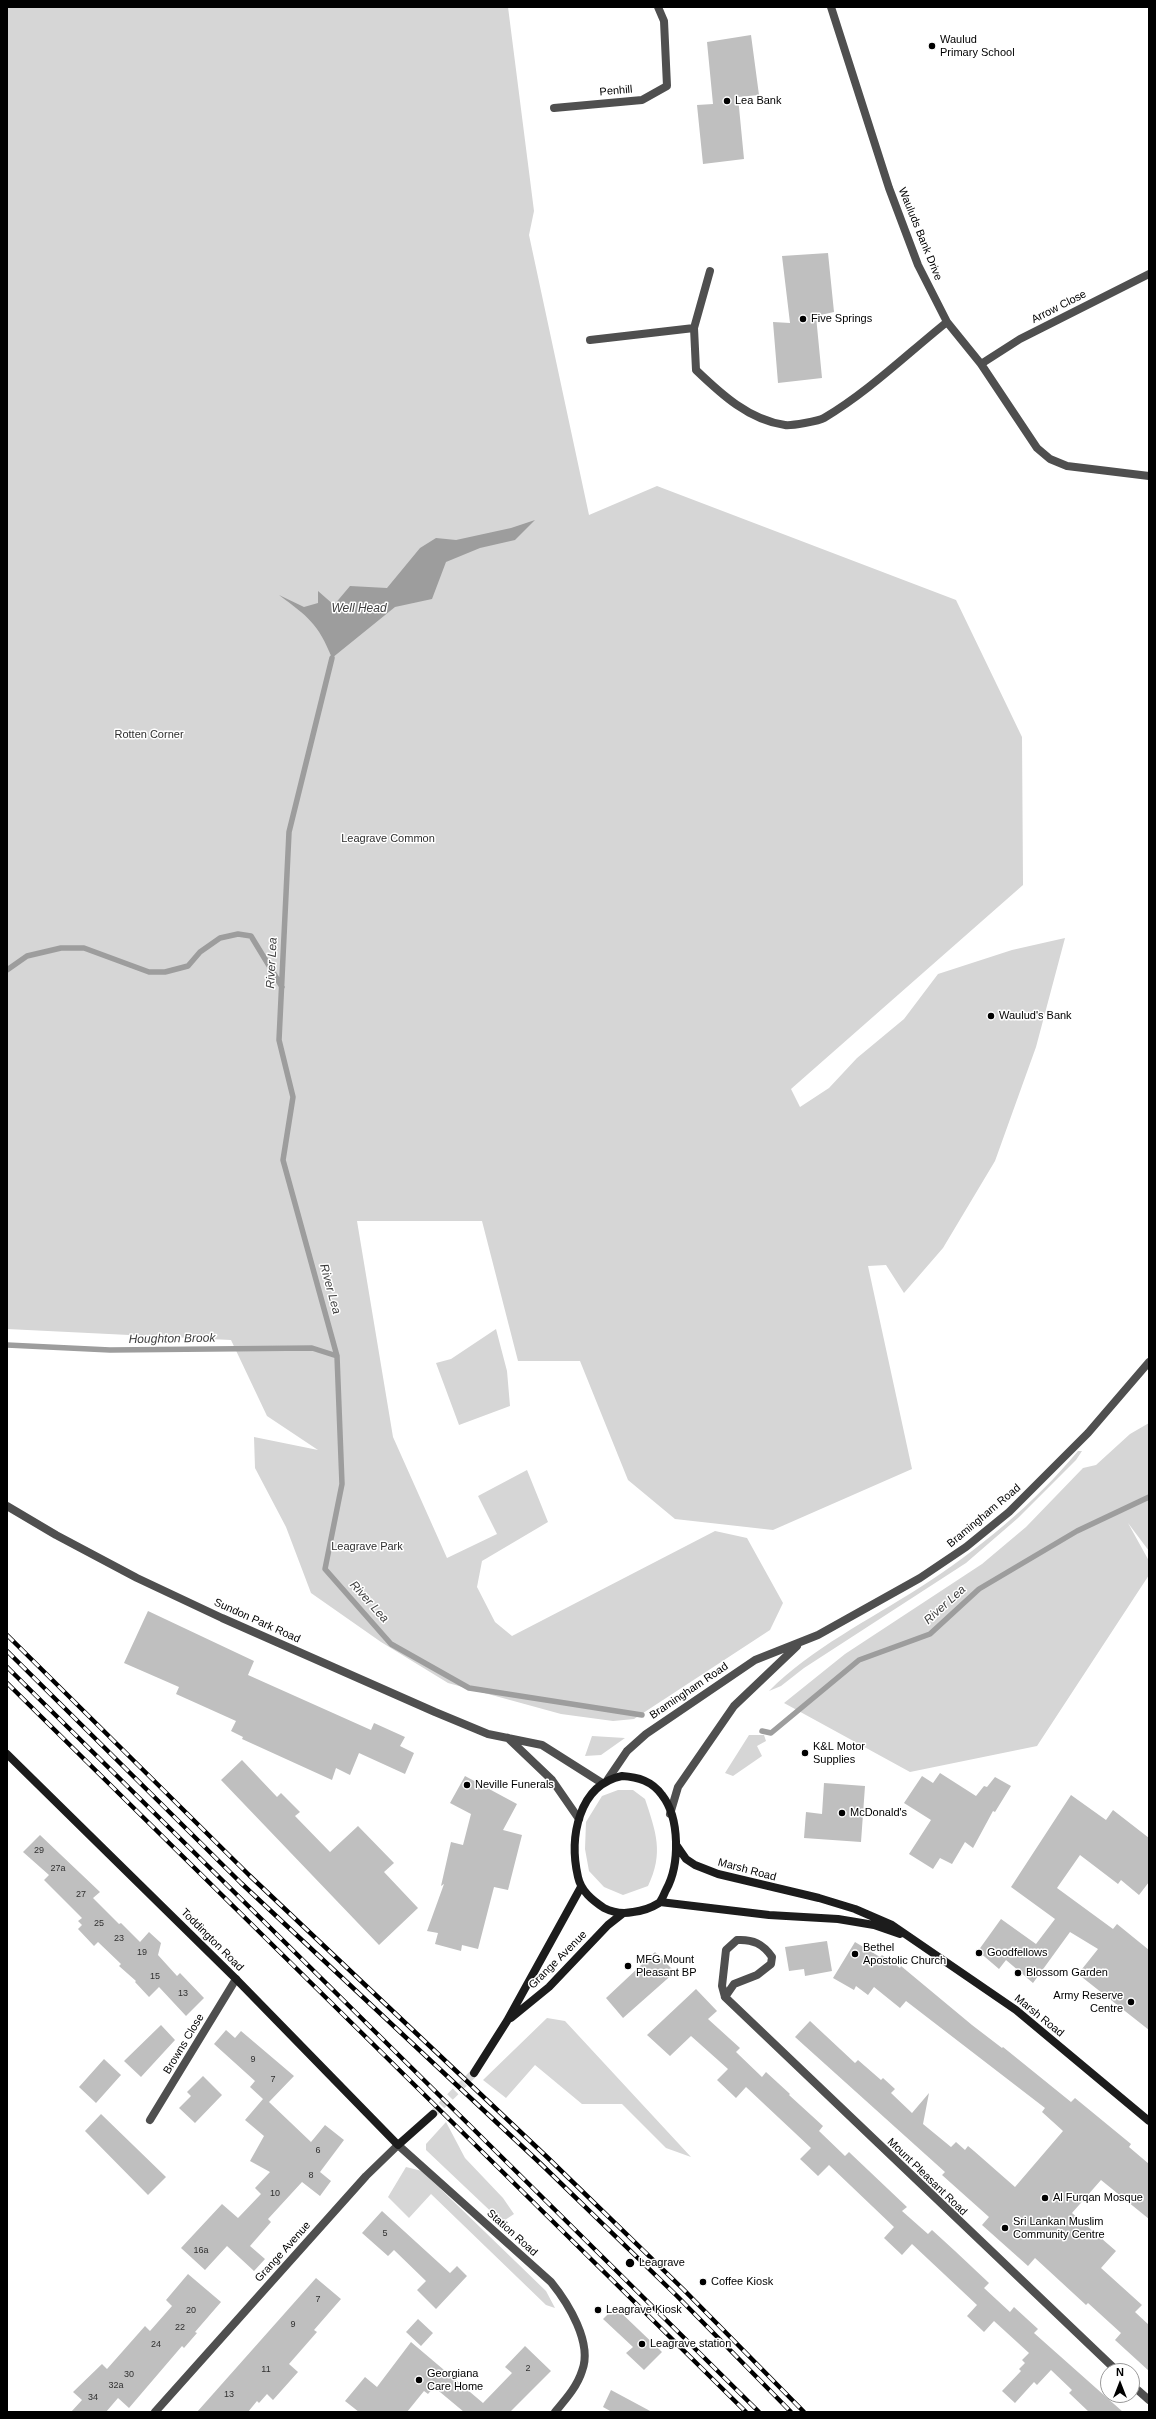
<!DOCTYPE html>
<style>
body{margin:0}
#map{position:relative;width:1156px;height:2419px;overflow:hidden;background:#fff;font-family:Arial,sans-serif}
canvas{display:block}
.frame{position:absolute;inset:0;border:8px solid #000;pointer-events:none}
.north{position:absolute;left:1100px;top:2363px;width:40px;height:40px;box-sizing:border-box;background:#fff;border:1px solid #999;border-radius:50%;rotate:0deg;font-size:11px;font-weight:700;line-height:16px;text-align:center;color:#000}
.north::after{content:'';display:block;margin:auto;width:14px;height:18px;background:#000;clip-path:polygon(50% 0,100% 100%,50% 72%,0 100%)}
</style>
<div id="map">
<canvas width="1156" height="2419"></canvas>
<div class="frame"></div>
<div class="north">N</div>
</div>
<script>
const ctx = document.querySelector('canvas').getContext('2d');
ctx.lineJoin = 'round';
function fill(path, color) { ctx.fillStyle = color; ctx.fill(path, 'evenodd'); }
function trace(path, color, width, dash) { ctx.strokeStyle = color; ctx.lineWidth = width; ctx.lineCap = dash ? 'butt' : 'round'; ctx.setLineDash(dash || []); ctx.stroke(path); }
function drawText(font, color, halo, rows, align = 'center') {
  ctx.font = font + ' Arial,sans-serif'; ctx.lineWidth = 3; ctx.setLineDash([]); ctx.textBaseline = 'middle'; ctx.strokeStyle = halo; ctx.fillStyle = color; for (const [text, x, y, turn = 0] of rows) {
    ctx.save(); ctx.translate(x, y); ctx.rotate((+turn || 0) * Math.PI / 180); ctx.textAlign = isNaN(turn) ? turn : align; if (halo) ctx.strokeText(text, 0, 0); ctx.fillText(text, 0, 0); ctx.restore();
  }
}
const green = new Path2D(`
 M7,7H508L534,211L529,235L589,515L657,486L956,600L1022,737L1023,885L791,1089L800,1107L829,1088L857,1058L904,1019L938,974L1012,950L1065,938L1036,1047L995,1161L943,1248L904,1293L886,1265L868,1266L912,1469L773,1530L675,1519L628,1480L580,1361H518L482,1221H357L393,1437L447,1558L497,1534L478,1496L527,1470L548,1522L482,1561L477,1587L495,1622L512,1636L715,1531L747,1538L783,1603L770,1630L634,1719L613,1721L561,1714L448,1683L381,1642L311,1593L286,1527L255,1468L254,1437L318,1450L267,1416L231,1340L7,1329Z
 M496,1329L507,1371L510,1406L459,1425L436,1363L451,1359Z
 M1149,1423V1551L1128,1523L1149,1561V1575L1037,1746L910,1772L784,1703L845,1654L982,1564L1026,1527L1083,1468L1096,1465L1130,1434Z
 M1078,1451H1082L1076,1460L1018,1518L966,1563L804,1668L781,1686L769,1691C812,1648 869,1620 919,1588C977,1551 1034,1504 1078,1451Z
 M749,1735H764L766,1741L757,1746L762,1756L733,1776L725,1773Z
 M592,1736L625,1738L601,1755L585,1756Z
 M618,1790H633L645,1799C656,1832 664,1853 648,1886L623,1895L604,1887L589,1871L585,1849L586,1822L602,1796Z
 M547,2018L565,2021L691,2157L666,2148L622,2104H582L535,2065L506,2098L483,2080Z
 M446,2122L465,2158L503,2198L514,2214L502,2222L426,2150V2144Z
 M406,2167L422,2171L546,2291L555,2308L546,2305L431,2194L409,2218L388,2197Z`);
const water = new Path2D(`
 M535,520L515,540L480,548L446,562L432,599L395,607L332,658C318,623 308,617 279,595L304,607L318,603V591L334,605L350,586L387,588L420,548L436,538L456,540L511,528Z`);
const stream = new Path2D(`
 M332,658L289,832L279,1040L293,1097L283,1160L337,1356L342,1484L325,1569L391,1644L469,1688L642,1715
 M7,970L27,956L61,948H84L149,972H165L188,966L200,952L220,938L238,934L251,936L282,987
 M7,1345L110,1350L312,1348L337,1356
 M762,1731L771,1733L859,1660L930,1634L979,1589L1077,1531L1149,1497`);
const building = new Path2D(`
 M751,35L759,95L738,97L744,159L703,164L697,105L713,104L707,42Z
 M828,253L834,312L816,316L822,378L778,383L773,322L790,323L782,256Z
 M148,1611L254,1661L248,1675L371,1730L374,1723L405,1737L400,1746L414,1753L405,1774L359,1753L350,1775L336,1768L332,1780L242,1739L243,1737L231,1731L236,1721L176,1694L179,1687L124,1663Z
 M242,1760L277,1797L281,1793L300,1812L295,1816L330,1852L358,1826L394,1863L384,1872L418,1908L379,1945L221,1780Z
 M940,1773L976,1796L984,1786L987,1787L995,1777L1011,1786L995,1812L993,1811L973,1848L965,1842L952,1864L940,1858L933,1869L909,1854L931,1820L904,1803L922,1776L933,1783Z
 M465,1776L517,1804L503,1830L522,1835L508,1890L494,1887L478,1949L462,1945L461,1951L435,1944L438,1933L427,1931L444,1884L441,1886L451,1842L463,1845L471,1814L450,1803Z
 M824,1783L865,1786L861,1842L804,1838L806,1812L822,1814Z
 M1071,1795L1106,1820L1113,1810L1149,1838V1882L1139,1895L1121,1880L1118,1884L1080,1855L1057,1888L1113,1929L1117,1924L1149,1950V2030L1078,1974L1098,1949L1070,1932L1033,1983L1006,1960L999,1969L978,1951L1001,1919L1036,1944L1055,1919L1011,1887Z
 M40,1835L100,1892L93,1898L119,1924L121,1923L140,1942L149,1932L161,1943L158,1955L177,1976L180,1973L204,1998L186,2016L159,1987L149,1997L135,1982L136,1981L119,1966L121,1964L98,1942L94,1946L78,1929L82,1925L78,1921L82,1918L44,1880L49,1875L23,1852Z
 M827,1941L832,1971L805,1976L804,1969L789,1971L785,1947Z
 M855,1942L880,1957L882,1955L900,1968L901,1966L972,2025L1002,2048L1003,2047L1071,2102L1075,2098L1131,2144L1129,2147L1149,2164V2219L1101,2180L1072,2213L1116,2251L1101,2268L1142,2305L1135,2312L1149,2325V2371L1115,2340L1121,2333L1088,2303L1086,2305L1035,2258L1028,2266L982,2225L989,2217L942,2175L945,2172L795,2037L810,2021L855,2063L858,2060L881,2080L883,2078L895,2089L891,2093L912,2113L929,2093L923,2124L951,2147L956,2142L965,2150L968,2146L974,2151L1015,2187L1063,2131L1042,2112L1045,2108L906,2001L900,2008L874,1987L868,1995L856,1986L854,1990L833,1978Z
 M655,1952L675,1972L623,2018L606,1998Z
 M696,1989L717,2011L708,2019L740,2048L736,2052L762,2077L766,2072L790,2094L789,2095L823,2126L819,2131L845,2156L849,2152L907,2207L902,2211L928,2234L932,2230L955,2251L989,2283L984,2288L1010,2312L1014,2307L1038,2329L1034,2333L1123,2412H1089L1069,2393L1072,2390L1051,2370L1037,2385L1034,2382L1015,2403L1002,2391L1021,2371L1019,2369L1025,2363L1022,2360L1029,2353L994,2321L984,2332L967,2316L977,2305L912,2244L902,2255L884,2238L894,2227L829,2165L818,2176L800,2159L811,2148L746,2087L736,2098L717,2080L728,2069L691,2036L670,2056L647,2035Z
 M161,2025L175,2040L141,2077L124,2061Z
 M226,2030L235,2038L241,2031L294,2076L269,2102L311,2142L325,2125L344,2140L320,2172L331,2181L320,2196L302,2182L268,2219L271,2222L250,2246L265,2259L254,2271L227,2246L205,2270L181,2248L222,2204L238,2218L261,2194L255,2188L270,2172L250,2161L264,2136L245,2120L263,2099L250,2087L255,2081L214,2044Z
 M104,2059L121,2075L96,2103L79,2087Z
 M203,2076L222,2095L195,2123L179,2108L191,2096L187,2092Z
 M101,2114L166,2177L148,2195L85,2131Z
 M382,2211L450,2273L457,2266L467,2276L436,2309L417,2290L426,2281L394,2250L388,2256L362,2233Z
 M188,2274L221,2302L195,2332L197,2333L184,2348L182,2346L129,2408L118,2398L106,2412H71L82,2400L73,2392L102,2364L107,2369L145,2326L150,2331L172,2306L166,2300Z
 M316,2278L341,2299L314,2330L317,2332L289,2364L298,2372L273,2400L267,2394L259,2403L257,2401L248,2412H197Z
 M615,2307L662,2352L644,2370L626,2353L633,2347L603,2319Z
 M418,2319L433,2333L421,2346L406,2332Z
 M411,2342L483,2403L512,2373L505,2367L525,2346L551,2371L510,2412H464L434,2387L428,2394L424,2391L407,2412H359L345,2401L365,2377L377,2387Z
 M611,2390L652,2412H612L603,2407Z`);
const secondaryTunnel = new Path2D(`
 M433,2114L474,2073`);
const minor = new Path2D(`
 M831,7L889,188L918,265L947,322L981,364L1037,448L1050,459L1067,466L1149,476
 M554,108L642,100L667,86L664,21L658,7
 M694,328L710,271
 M590,340L694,328L696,370C721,394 749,420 785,425C791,426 819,421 824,418C868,392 907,354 947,322
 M981,364L1020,339L1149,274
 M725,1997L734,1984L757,1975L771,1964L772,1957C763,1944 753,1939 737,1940L726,1950L722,1986L725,1997L1117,2371
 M150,2120L236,1979
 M398,2145L551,2282C568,2303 593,2343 582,2371C577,2387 565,2400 555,2412
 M1132,2385L1149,2400`);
const tertiary = new Path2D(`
 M7,1506L56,1535L137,1578L222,1618L435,1712L488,1734L542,1745L602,1783
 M508,1738L552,1780L579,1819
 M608,1779L627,1751L646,1734L755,1660L818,1635L920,1578L966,1547L1009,1512L1088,1433L1149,1362
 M670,1814L678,1787L734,1706L797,1646
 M155,2412L366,2176L398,2145`);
const secondary = new Path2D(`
 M7,1754L236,1979L398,2145L433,2114
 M622,1776C638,1777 652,1781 662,1795C680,1818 680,1865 666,1890C664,1894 662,1900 659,1903C651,1908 642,1911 633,1912C623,1914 614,1913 604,1908C592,1900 581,1891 578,1877C569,1838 578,1785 622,1776Z
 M677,1846L686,1859L695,1865L718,1874L819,1898L855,1909L892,1925L1016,2010L1149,2121
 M660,1902L769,1915L838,1919L874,1925L900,1934
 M511,2018L549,1987L608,1925L622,1914
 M474,2073L507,2021L581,1887`);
const rail = new Path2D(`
 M7,1635L249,1875L547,2157L683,2289L804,2412
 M7,1651L241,1883L541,2164L677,2296L791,2412
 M7,1667L759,2412
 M7,1683L746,2412`);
const markers = [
 [932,46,4,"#000"],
 [727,101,4,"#000"],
 [803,319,4,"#000"],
 [991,1016,4,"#000"],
 [805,1753,4,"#000"],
 [467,1785,4,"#000"],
 [842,1813,4,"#000"],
 [979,1953,4,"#000"],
 [855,1954,4,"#000"],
 [628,1966,4,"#000"],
 [1018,1973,4,"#000"],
 [1131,2002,4,"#000"],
 [1045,2198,4,"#000"],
 [1005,2228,4,"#000"],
 [630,2263,5,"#000"],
 [703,2282,4,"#000"],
 [598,2310,4,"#000"],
 [642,2344,4,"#000"],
 [419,2380,4,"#000"]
];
const numberNames = [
 ["29",39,1851],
 ["27a",58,1869],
 ["27",81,1895],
 ["25",99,1924],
 ["23",119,1939],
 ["19",142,1953],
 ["15",155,1977],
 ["13",183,1994],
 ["9",253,2060],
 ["7",273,2080],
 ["6",318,2151],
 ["8",311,2176],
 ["10",275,2194],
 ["5",385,2234],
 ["16a",201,2251],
 ["7",318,2300],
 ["20",191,2311],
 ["9",293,2325],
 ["22",180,2328],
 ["24",156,2345],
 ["2",528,2369],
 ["11",266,2370],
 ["30",129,2375],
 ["32a",116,2386],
 ["13",229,2395],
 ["34",93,2398]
];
const poiNames = [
 ["Waulud",940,40],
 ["Primary School",940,53],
 ["Lea Bank",735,101],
 ["Five Springs",811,319],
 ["Waulud's Bank",999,1016],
 ["K&L Motor",813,1747],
 ["Supplies",813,1760],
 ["Neville Funerals",475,1785],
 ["McDonald's",850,1813],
 ["Bethel",863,1948],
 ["Apostolic Church",863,1961],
 ["Goodfellows",987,1953],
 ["MFG Mount",636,1960],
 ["Pleasant BP",636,1973],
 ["Blossom Garden",1026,1973],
 ["Army Reserve",1123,1996,"right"],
 ["Centre",1123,2009,"right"],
 ["Al Furqan Mosque",1053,2198],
 ["Sri Lankan Muslim",1013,2222],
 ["Community Centre",1013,2235],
 ["Leagrave",639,2263],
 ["Coffee Kiosk",711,2282],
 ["Leagrave Kiosk",606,2310],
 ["Leagrave station",650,2344],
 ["Georgiana",427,2374],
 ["Care Home",427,2387]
];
const streetNames = [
 ["Penhill",616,91,-5],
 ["Wauluds Bank Drive",920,234,68],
 ["Arrow Close",1059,307,-27],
 ["Bramingham Road",984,1516,-40],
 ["Sundon Park Road",257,1621,24],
 ["Bramingham Road",689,1691,-34],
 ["Marsh Road",747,1870,15],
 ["Toddington Road",212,1940,45],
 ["Grange Avenue",558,1960,-45],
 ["Marsh Road",1039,2016,39],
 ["Browns Close",184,2044,-59],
 ["Mount Pleasant Road",927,2177,44],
 ["Station Road",512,2233,42],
 ["Grange Avenue",283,2252,-48]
];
const parkNames = [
 ["Rotten Corner",149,735],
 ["Leagrave Common",388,839],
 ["Leagrave Park",367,1547]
];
const waterNames = [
 ["Well Head",359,609],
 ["River Lea",272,963,-87],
 ["River Lea",330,1289,75],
 ["Houghton Brook",172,1339,-1],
 ["River Lea",369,1602,48],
 ["River Lea",945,1605,-42]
];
fill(green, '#d6d6d6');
fill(water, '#9d9d9d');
trace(stream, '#9d9d9d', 5.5);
fill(building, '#bfbfbf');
trace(secondaryTunnel, '#d9d9d9', 8, [8, 4]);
trace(minor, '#4f4f4f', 8);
trace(tertiary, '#4f4f4f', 8);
trace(secondary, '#1c1c1c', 8);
trace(rail, '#000', 4.5);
trace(rail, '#fff', 3, [9]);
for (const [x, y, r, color] of markers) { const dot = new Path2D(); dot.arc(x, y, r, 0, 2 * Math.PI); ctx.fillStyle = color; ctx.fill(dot); trace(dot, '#fff', 1.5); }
drawText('9px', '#303030', null, numberNames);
drawText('11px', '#000', '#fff', poiNames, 'left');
drawText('11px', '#000', '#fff', streetNames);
drawText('11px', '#2d2d2d', '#fff', parkNames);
drawText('italic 12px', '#3e3e3e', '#fff', waterNames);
</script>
